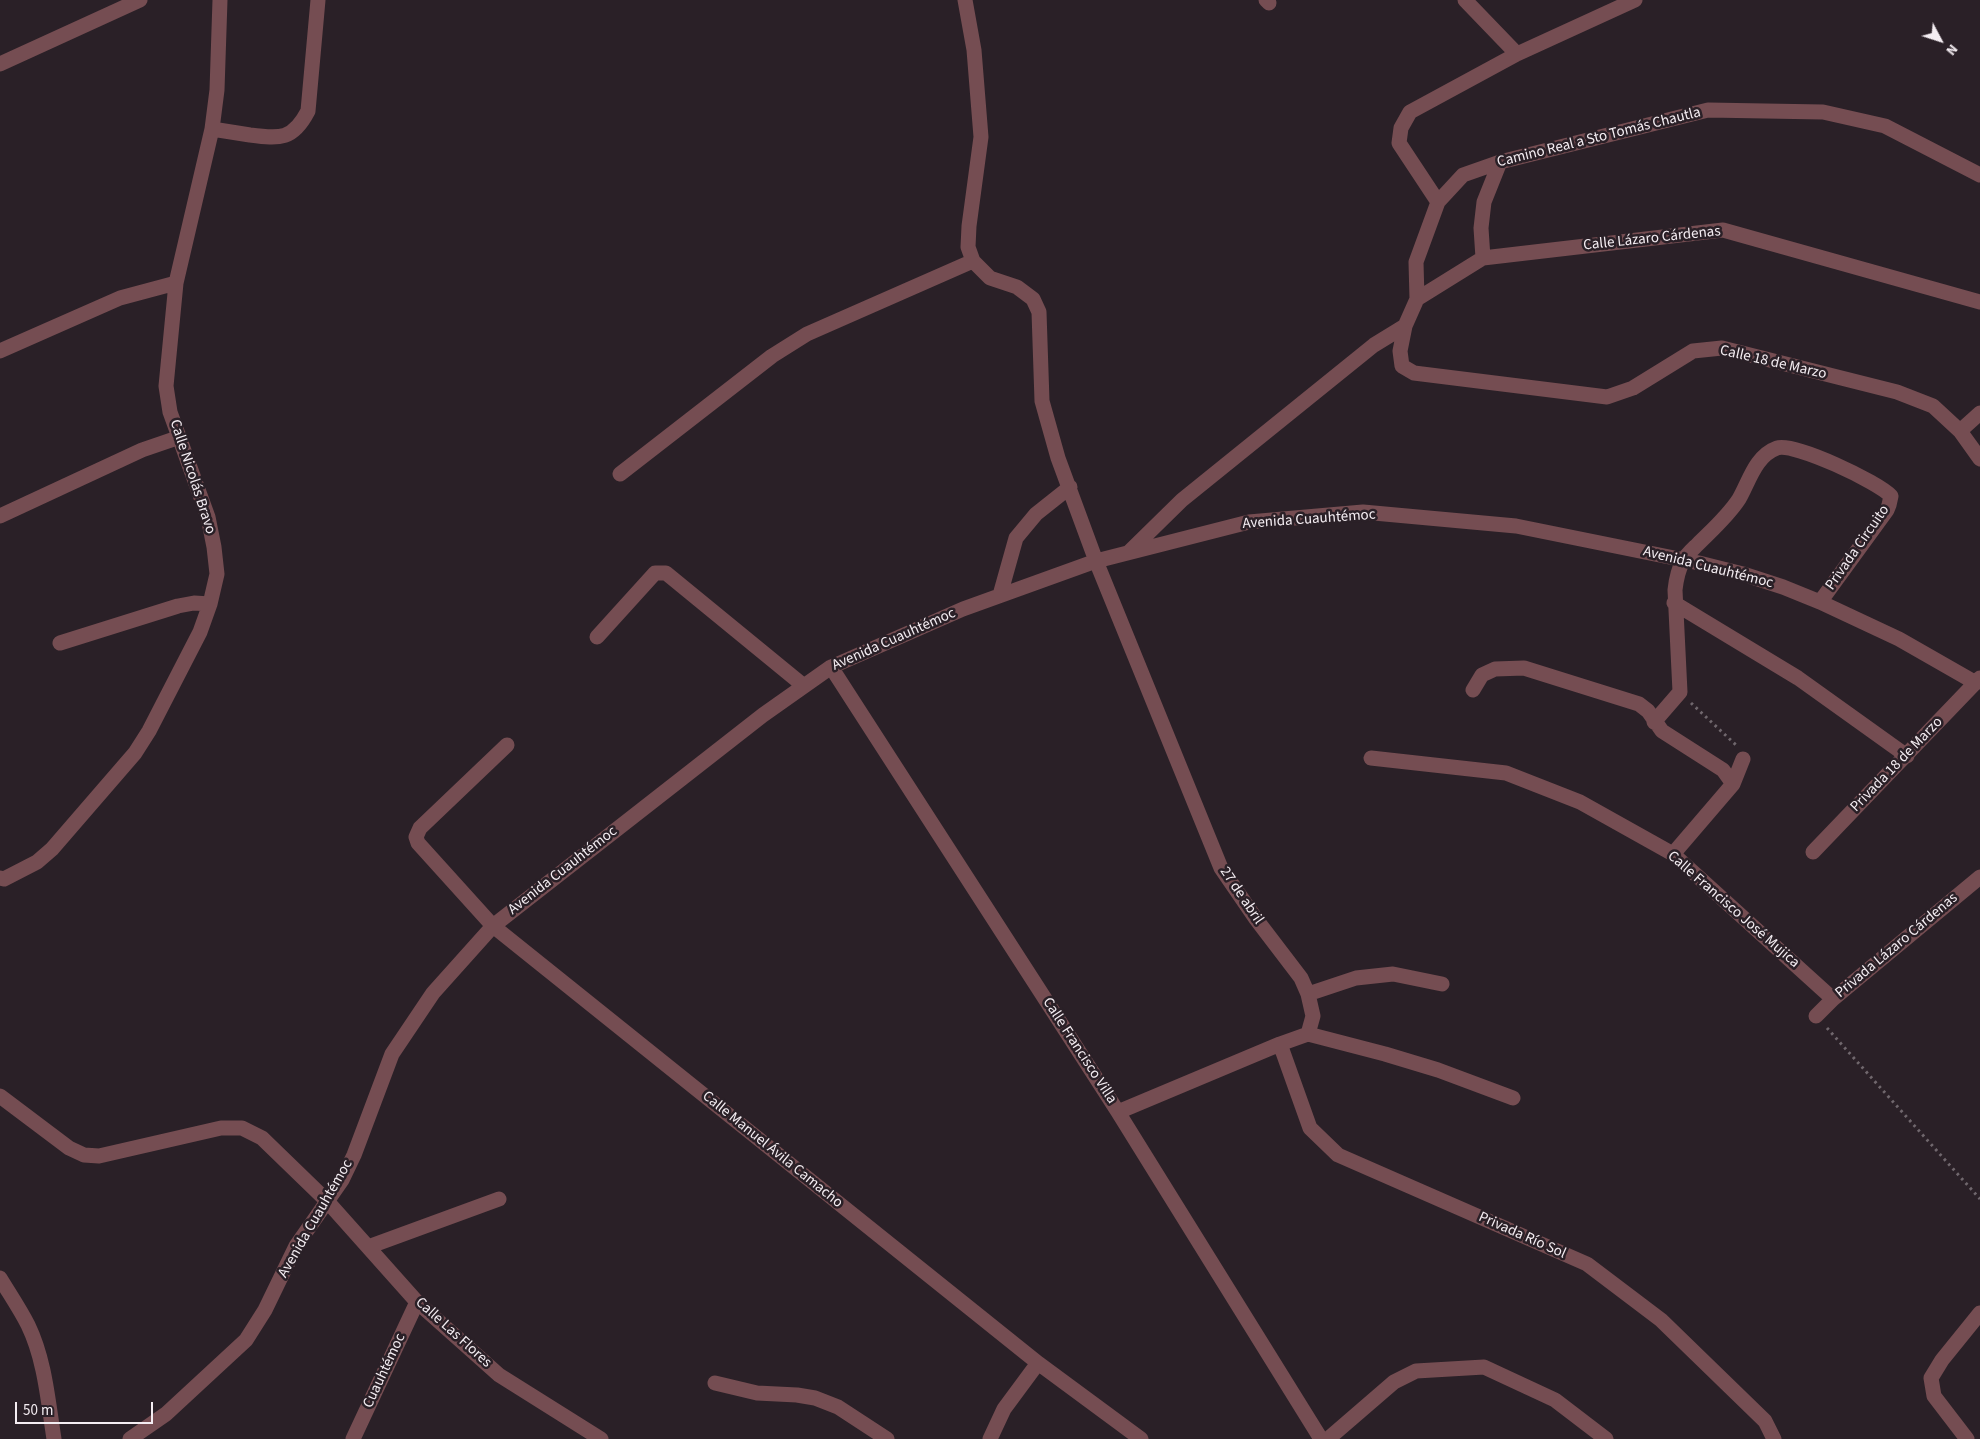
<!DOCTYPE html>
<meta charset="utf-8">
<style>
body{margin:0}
#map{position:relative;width:1980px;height:1439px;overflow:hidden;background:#2a2027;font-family:"Source Sans 3",sans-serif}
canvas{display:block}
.north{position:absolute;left:1915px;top:15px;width:50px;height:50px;-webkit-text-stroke:4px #2a2027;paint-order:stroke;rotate:130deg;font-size:14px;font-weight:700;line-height:20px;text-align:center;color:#f4edf2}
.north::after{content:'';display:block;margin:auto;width:18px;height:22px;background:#f4edf2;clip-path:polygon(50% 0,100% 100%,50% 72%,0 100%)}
.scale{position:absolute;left:15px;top:1402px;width:138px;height:22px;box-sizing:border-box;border:2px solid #f4edf2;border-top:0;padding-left:6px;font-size:15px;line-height:18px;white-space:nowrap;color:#f4edf2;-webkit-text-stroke:4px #2a2027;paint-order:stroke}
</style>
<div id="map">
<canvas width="1980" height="1439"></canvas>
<div class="north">N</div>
<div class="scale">50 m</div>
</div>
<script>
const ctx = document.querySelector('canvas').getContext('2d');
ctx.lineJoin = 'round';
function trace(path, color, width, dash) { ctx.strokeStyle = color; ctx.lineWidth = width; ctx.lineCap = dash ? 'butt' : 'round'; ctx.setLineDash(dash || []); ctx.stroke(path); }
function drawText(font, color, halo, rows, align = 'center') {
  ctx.font = font + ' "Source Sans 3",sans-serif'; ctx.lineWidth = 5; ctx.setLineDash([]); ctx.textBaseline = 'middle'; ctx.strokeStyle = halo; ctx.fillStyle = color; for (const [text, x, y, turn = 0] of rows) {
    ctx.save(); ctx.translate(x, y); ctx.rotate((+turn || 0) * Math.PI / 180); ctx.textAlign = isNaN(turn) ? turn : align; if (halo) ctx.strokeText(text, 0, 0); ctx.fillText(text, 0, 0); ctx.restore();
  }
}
const path = new Path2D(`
 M1691,703L1736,745
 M1827,1028L1980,1199`);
const minor = new Path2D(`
 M965,0L974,50L981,137L969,226L968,247L973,261L990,278L1017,287L1033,299L1039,312L1042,401L1058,458L1096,561L1221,868L1256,919L1301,978L1308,994L1313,1016L1308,1034
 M1266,0L1269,3
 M1465,0L1517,54L1635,0
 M0,64L140,0
 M212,129C225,131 238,133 250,135C280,139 293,140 308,111L318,0
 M1980,175L1885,126L1823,112L1708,110L1500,162L1463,175L1438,202L1416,262L1417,299L1405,326L1400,351L1402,366L1414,373L1607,397L1633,388L1693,351L1722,348L1897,392L1933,406L1960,431L1980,459
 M1438,202L1399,143L1401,128L1410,112L1517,54
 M1483,258L1481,228L1484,202L1500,162
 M1417,299L1483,258L1723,230L1980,302
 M0,351L120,298L176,283
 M1960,431L1980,413
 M620,474L772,356L807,334L973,261
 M0,516L142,450L180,437
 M1130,551L1182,500L1374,345L1405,326
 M1000,595L1016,538L1036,514L1070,487
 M1674,603L1798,678L1907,756
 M597,637L655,573H666L804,686
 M60,643L178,606L194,603L210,604
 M831,667L1118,1112L1321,1439
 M1473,690L1482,675L1495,669L1524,668L1639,704L1648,711L1662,731L1723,770L1733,784
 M1654,722L1680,692L1675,590C1676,581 1678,570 1683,561C1686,555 1693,549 1698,544C1712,530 1728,516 1739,499C1749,482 1755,456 1777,448C1794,442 1878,482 1891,496L1889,505L1887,510L1820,602
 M507,745L420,828L416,837L418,843L493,926L1038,1363L1141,1439
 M1371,758L1506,773L1580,802L1673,854L1833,999
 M1813,852L1980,678
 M1673,854L1733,784L1743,759
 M0,878L4,879L37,862L52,849L135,753L149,731L200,632L210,604L217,574L214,547L208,517L170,412L166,386L176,283L212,129L217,90L220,0
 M1308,994L1356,978L1393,974L1442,984
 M1816,1016L1833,999L1980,877
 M1308,1034L1385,1054L1438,1070L1513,1098
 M1280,1044L1310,1128L1338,1155L1587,1264L1661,1320L1765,1421L1774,1439
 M0,1096L69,1148L84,1155L99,1156L221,1128H242L262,1138L327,1201L417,1302L499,1375L601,1439
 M1118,1112L1280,1044L1308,1034
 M368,1247L499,1199
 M0,1278C9,1293 20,1309 28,1325C45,1360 48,1401 54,1439
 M715,1383L757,1393L797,1395L815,1398L838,1407L887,1439
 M130,1439L166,1414L246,1340L265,1310L296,1246L342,1180L354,1155L392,1054L433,993L493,926L763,715L831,667L963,609L1096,561L1249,522L1363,512L1516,526L1699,563L1743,574L1783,587L1820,602L1899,639L1976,683
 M353,1439L417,1302
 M990,1439L1004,1409L1038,1363
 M1328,1439L1394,1382L1416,1371L1484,1367L1555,1400L1606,1439
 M1967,1439L1934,1396L1931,1378L1942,1360L1980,1313`);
const streetNames = [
 ["Camino Real a Sto Tomás Chautla",1599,138,-14],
 ["Calle Lázaro Cárdenas",1652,239,-6],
 ["Calle 18 de Marzo",1773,363,13],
 ["Calle Nicolás Bravo",192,477,72],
 ["Avenida Cuauhtémoc",1309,520,-4],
 ["Privada Circuito",1858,548,-55],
 ["Avenida Cuauhtémoc",1708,568,14],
 ["Avenida Cuauhtémoc",894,640,-24],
 ["Privada 18 de Marzo",1897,765,-46],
 ["Avenida Cuauhtémoc",563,871,-38],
 ["27 de abril",1241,896,56],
 ["Calle Francisco José Mujica",1733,910,41],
 ["Privada Lázaro Cárdenas",1897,946,-40],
 ["Calle Francisco Villa",1079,1051,57],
 ["Calle Manuel Ávila Camacho",772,1150,39],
 ["Avenida Cuauhtémoc",316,1219,-60],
 ["Privada Río Sol",1522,1236,24],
 ["Calle Las Flores",453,1333,42],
 ["Cuauhtémoc",385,1371,-65]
];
trace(path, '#70676d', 3, [2.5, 4]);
trace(minor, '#754d52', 15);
drawText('15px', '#f4edf2', '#2a2027', streetNames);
</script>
